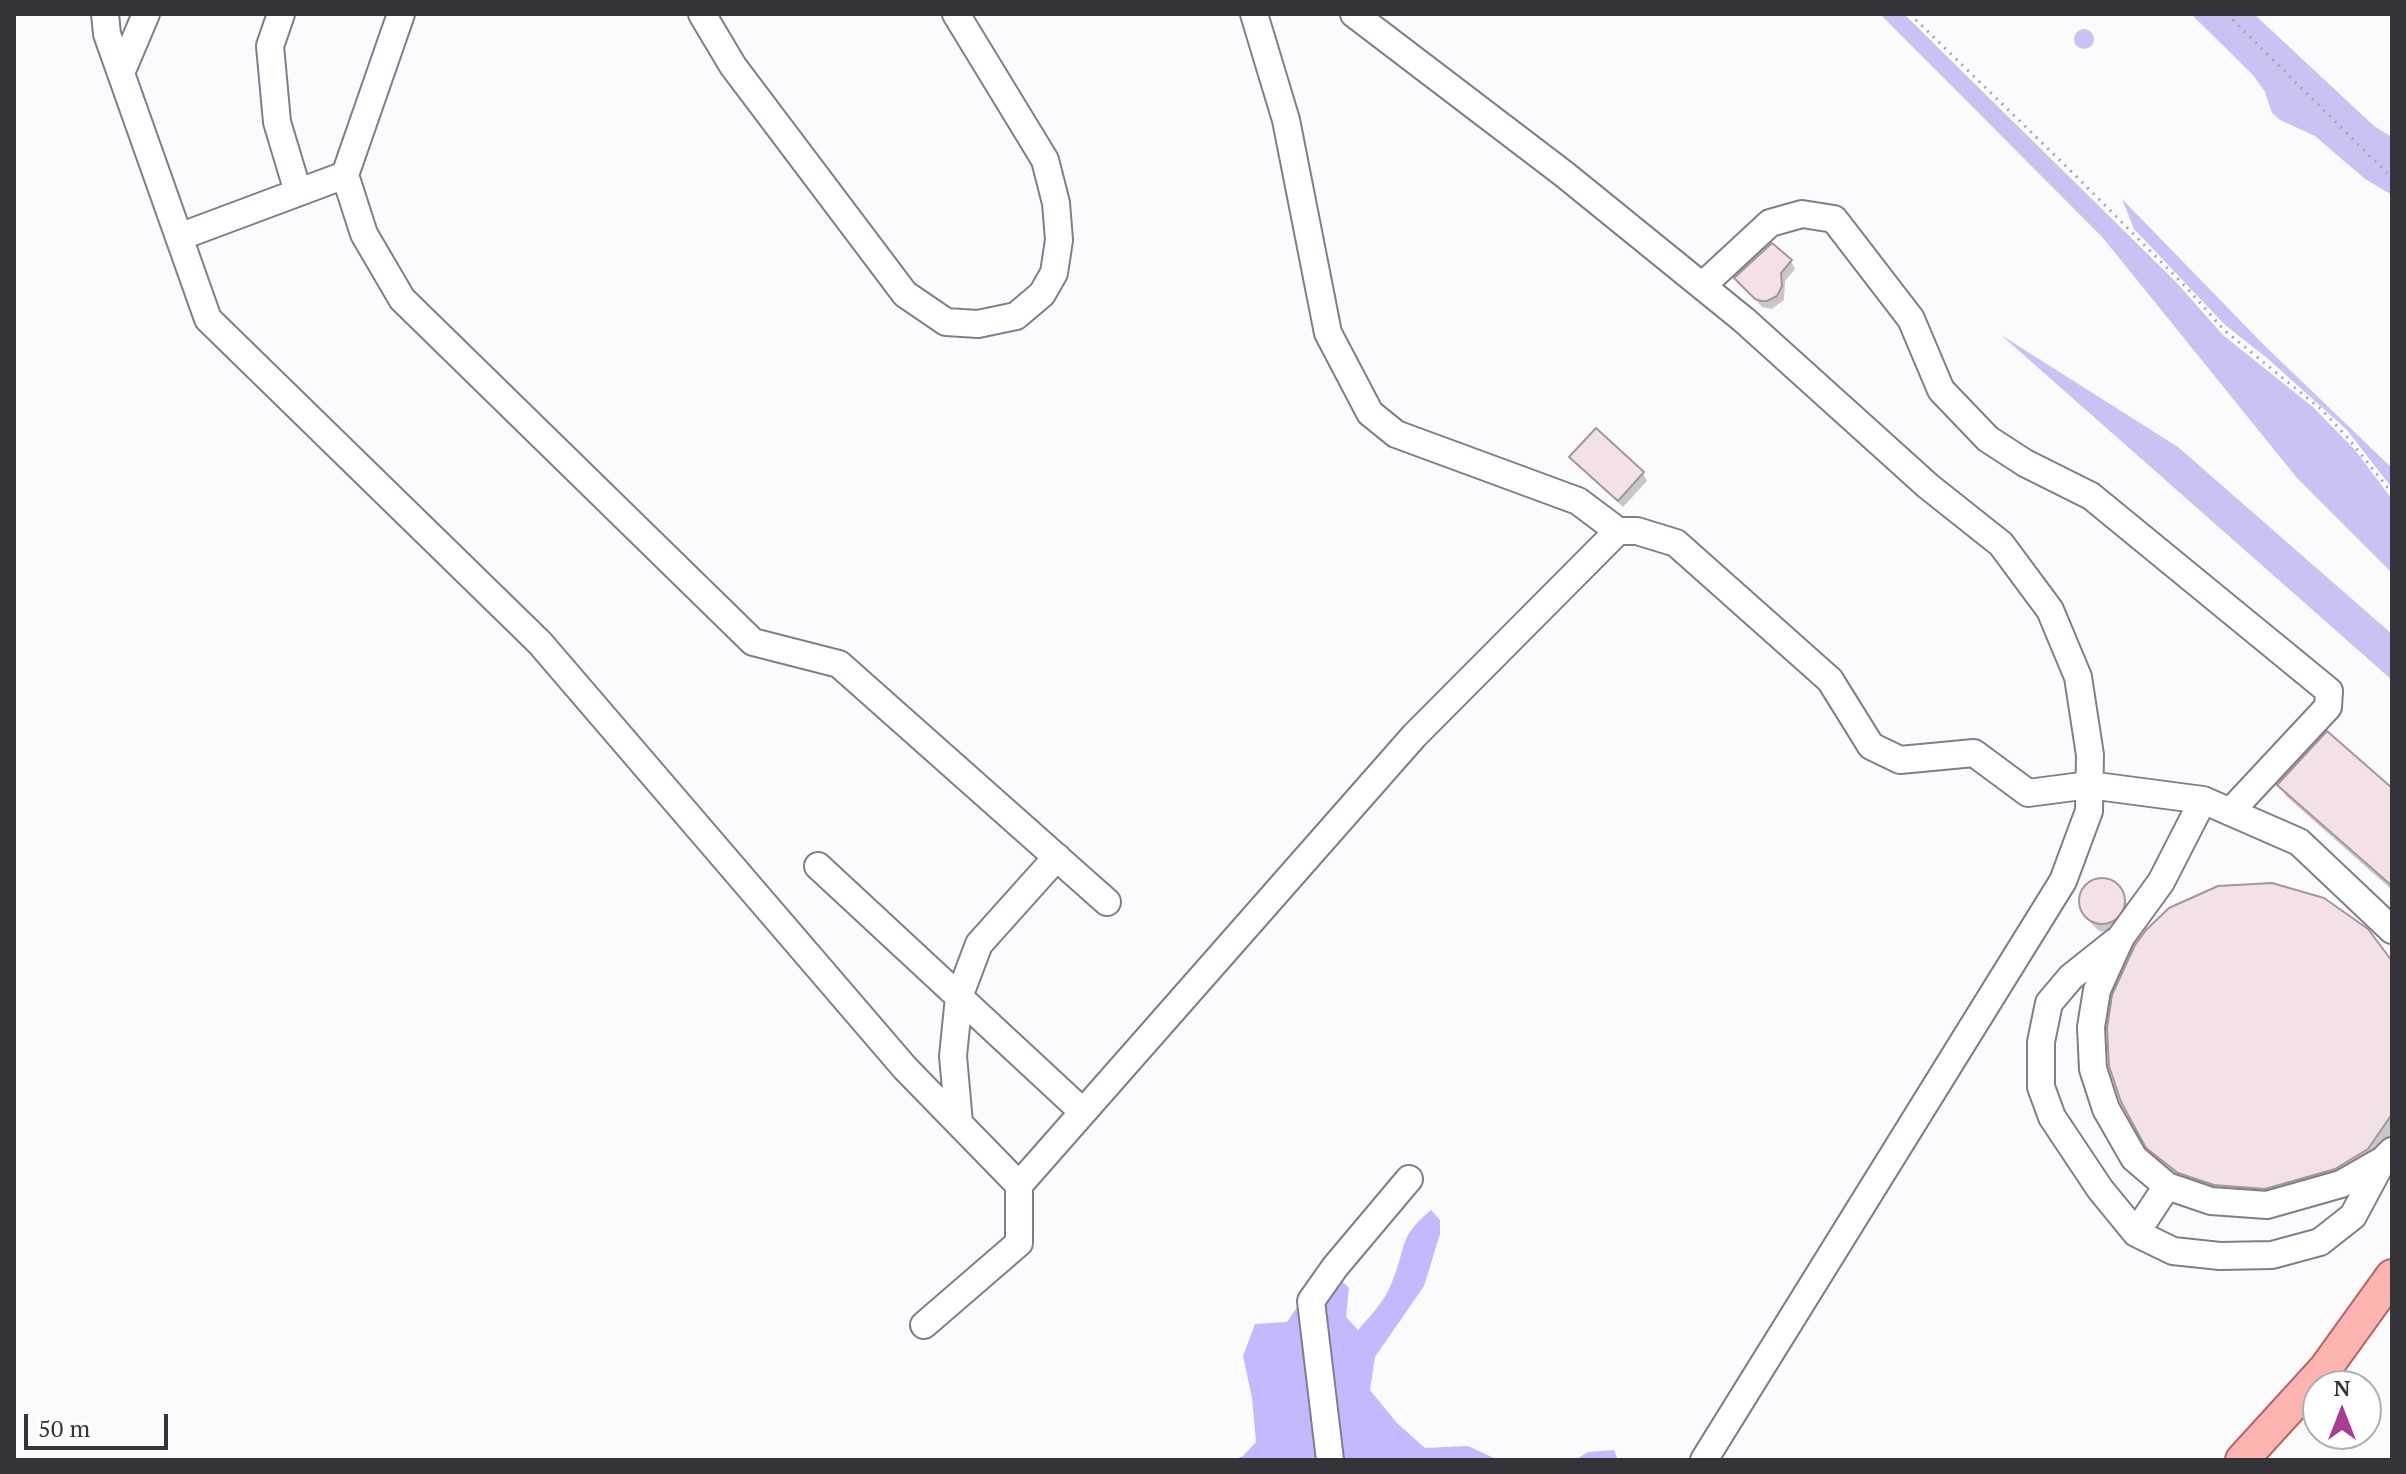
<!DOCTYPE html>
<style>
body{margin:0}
#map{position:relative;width:2406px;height:1474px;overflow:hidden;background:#fbfafd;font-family:"PT Serif",serif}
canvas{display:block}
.frame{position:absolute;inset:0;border:16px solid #343339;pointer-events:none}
.north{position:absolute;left:2302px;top:1370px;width:80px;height:80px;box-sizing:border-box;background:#fff;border:2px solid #aeadb0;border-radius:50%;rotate:0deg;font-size:22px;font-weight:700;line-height:32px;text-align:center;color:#343339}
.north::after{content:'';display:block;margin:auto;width:28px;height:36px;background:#ab3b98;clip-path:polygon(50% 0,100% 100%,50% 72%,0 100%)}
.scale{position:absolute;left:24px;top:1414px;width:144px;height:36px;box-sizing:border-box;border:4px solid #343339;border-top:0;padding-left:10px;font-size:24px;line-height:28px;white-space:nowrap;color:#343339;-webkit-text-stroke:6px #fff;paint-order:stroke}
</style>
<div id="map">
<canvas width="2406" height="1474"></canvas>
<div class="frame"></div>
<div class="north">N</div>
<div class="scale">50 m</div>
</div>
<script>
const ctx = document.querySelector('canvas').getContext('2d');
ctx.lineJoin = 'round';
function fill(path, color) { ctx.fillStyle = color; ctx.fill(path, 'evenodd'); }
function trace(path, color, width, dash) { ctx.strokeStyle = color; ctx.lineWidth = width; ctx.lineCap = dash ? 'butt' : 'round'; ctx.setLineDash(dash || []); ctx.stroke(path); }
const green = new Path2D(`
 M1880,14H1904L2176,282L2223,335L2313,407L2355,450L2392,499V573L2297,478L2103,238Z
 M2191,14H2254L2374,126L2392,137V195L2365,179L2315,136L2280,120L2272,113L2265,92L2253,75Z
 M2074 39a10 10 0 1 1 20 0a10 10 0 1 1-20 0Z
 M2122,199L2264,345L2392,468V488L2346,429L2267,358L2225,325L2134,229Z
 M2001,335L2178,447L2392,634V680Z`);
const forest = new Path2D(`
 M1431,1210L1440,1220V1234L1424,1286L1375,1357L1370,1390L1397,1423L1425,1448L1468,1446L1498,1460H1233L1243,1456L1256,1442L1252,1398L1243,1356L1255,1324L1287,1322L1320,1273L1336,1275L1349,1288L1346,1317L1358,1330C1371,1315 1385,1301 1392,1282C1407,1247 1397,1238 1431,1210Z
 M1614,1450L1618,1460H1575L1588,1452Z`);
const shadow = new Path2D(`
 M1791,261L1795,269L1785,281L1784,300L1772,309L1762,307L1737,278Z
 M1572,457L1643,473L1647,481L1623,507L1577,465Z
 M2280,785L2392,791V890L2286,796Z
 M2105,880L2118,887L2127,903L2128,913L2116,930L2106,932L2099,931L2088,920L2081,904L2083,891L2092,882Z
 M2392,965V1134L2373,1160L2272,1199L2186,1184L2155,1159L2123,1102Z`);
const building = new Path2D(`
 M1772,243L1792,260L1781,273L1782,286L1777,296L1767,301H1761L1755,299L1734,278Z
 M1596,428L1644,472L1618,501L1569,457Z
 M2327,731L2392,788V886L2277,785Z
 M2079 901a23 23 0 1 1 46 0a23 23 0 1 1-46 0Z
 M2272,883L2324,898L2368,929L2392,961V1114L2368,1149L2335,1169L2265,1189L2214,1185L2178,1173L2146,1148L2121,1102L2109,1066L2107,1028L2112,995L2135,945L2146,930L2169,908L2218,886Z`);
const path = new Path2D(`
 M1910,14L2075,175L2188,289L2224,330L2322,410L2348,438L2392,493
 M2227,14L2392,178`);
const minor = new Path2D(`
 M105,14L107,34L208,319L540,643L905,1068L1019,1185
 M281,14L270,46L277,122L298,192
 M702,14L733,66L905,294L946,322L978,324L1016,316L1042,294L1054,273L1059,240L1056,203L1045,160L956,14
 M1254,14L1286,120L1328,333L1370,413L1396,434L1578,501L1618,531
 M1354,14L1564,174L1744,320L1928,486L2001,544L2050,610L2078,677L2090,755L2089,811L2063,881L1704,1460
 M121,73L146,14
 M345,175L364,234L402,299L753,642L839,664L1107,902
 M179,237L345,175L401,14
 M1702,286L1770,223L1802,214L1834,219L1911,319L1941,390L1988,439L2025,463L2091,496L2329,691L2328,707L2230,812
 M2203,800L2161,882L2121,937L2097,990L2091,1027L2093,1069L2106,1109L2134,1158L2167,1186L2211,1201L2267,1205L2341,1184L2383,1160L2392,1151
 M818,866L1083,1112
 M2115,942L2071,977L2049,1003L2041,1042V1087L2052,1117L2100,1189L2136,1233L2173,1251L2220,1256L2272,1255L2320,1242L2353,1216L2383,1160
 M959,1123L953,1056L959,997L979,944L1057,857
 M2136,1233L2167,1186
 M924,1325L1019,1243V1185L1414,736L1618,531H1637L1676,543L1830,680L1871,746L1900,760L1974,753L2028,793L2089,785L2203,800L2299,842L2392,930
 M1330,1460L1311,1301L1335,1267L1409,1179`);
const major = new Path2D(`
 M2242,1460L2325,1369L2392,1276`);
fill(green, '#cbc2f4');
fill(forest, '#c6b8fe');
fill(shadow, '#0003');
fill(building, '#f3e1e8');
trace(building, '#a6969c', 2);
trace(minor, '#807e8c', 30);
trace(major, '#b66663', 36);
trace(path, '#a7a6ab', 3, [2, 6]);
trace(minor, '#fff', 26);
trace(major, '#fdb3af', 32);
</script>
